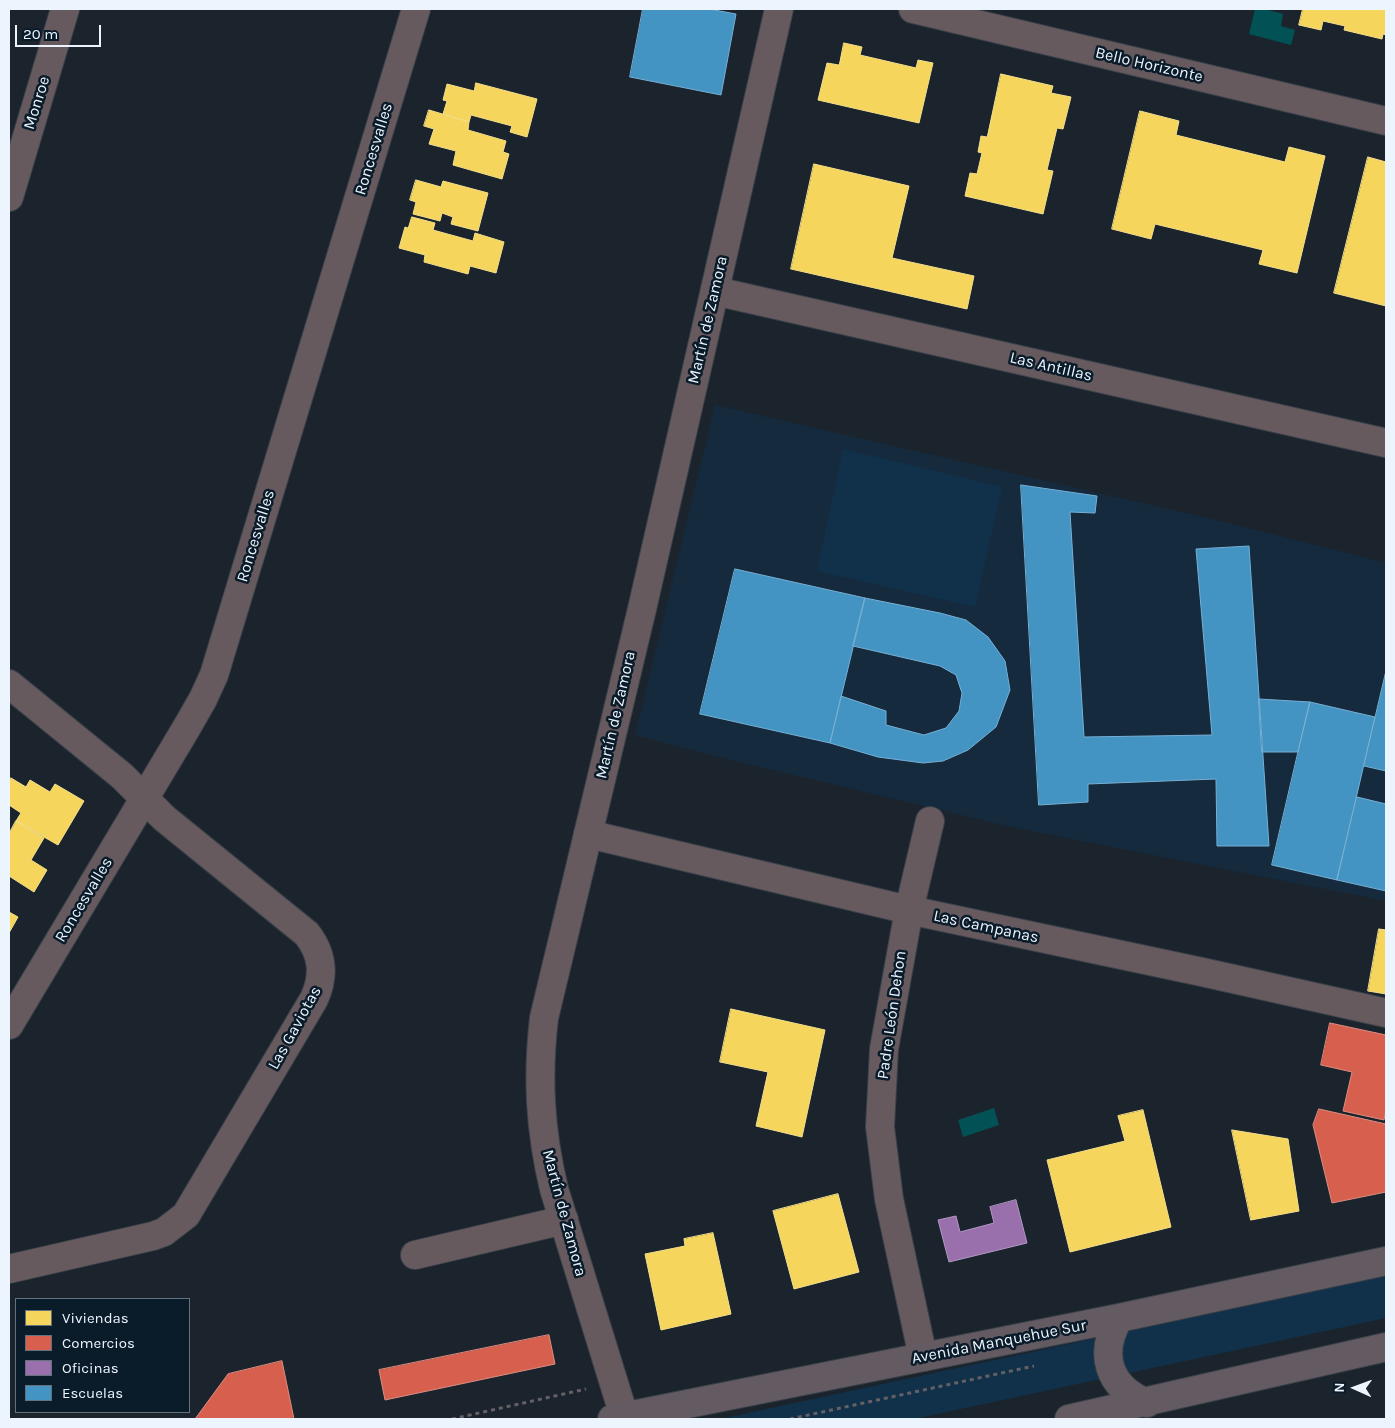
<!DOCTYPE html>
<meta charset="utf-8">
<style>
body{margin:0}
#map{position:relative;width:1395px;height:1428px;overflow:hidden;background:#1b242d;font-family:Karla,sans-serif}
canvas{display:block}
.frame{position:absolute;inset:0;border:10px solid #ecf5fe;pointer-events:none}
.legend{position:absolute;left:15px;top:1298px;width:175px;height:115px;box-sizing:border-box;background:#0a1b2a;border:1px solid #64727f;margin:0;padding:6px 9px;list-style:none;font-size:15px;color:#ecf5fe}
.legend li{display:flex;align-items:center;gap:10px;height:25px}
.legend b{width:25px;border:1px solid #64727f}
.north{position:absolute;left:1330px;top:1363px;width:50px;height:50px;-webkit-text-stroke:4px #0a1b2a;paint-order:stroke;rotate:272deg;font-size:14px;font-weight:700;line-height:20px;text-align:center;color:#ecf5fe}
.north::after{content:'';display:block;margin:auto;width:18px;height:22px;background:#ecf5fe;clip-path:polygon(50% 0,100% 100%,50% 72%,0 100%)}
.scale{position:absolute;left:15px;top:25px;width:86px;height:22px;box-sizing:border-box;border:2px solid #ecf5fe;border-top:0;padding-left:6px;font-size:15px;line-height:18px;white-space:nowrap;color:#ecf5fe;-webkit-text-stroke:4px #0a1b2a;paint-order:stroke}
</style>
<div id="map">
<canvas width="1395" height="1428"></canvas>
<div class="frame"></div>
<ul class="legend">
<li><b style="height:14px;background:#f6d55c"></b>Viviendas</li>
<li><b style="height:14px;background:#d6604d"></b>Comercios</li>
<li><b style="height:14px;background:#9970ab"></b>Oficinas</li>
<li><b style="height:14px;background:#4393c3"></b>Escuelas</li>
</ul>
<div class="north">N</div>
<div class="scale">20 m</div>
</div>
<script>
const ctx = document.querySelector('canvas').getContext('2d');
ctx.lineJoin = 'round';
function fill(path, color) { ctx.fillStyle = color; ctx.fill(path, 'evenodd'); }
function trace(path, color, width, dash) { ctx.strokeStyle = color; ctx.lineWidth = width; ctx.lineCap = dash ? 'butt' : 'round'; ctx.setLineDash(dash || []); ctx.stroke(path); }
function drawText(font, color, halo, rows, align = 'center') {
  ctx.font = font + ' Karla,sans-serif'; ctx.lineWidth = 5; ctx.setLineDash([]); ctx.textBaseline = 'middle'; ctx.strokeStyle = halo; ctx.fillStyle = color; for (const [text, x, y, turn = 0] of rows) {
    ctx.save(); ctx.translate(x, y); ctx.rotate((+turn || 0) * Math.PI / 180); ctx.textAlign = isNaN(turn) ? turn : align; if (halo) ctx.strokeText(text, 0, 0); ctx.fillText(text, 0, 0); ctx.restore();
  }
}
const built = new Path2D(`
 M715,405L1225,522L1386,563V901L1016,828L714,756L635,735Z`);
const green = new Path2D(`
 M843,449L1002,487L975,607L817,571Z
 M1386,1276V1318L914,1419H720Z`);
const water = new Path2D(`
 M1255,9H1264L1283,14L1281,26L1295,30L1291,45L1249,34Z
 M994,1108L999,1125L963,1137L958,1120Z`);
const homes = new Path2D(`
 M1303,9H1386V35L1383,34L1382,39L1344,30L1345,26L1323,21L1321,30L1299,25Z
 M844,43L862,47L860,55L916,68L918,60L933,63L919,123L818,100L827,63L839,65Z
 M1001,74L1053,86L1051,93L1071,97L1063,129L1057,128L1047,170L1053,171L1043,214L965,196L970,173L977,174L982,153L978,152L981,136L987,137Z
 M476,83L537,99L527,137L510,132L512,126L471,115L469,122L443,114L447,101L443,100L447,84L474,91Z
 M429,110L469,122L468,130L506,141L503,152L509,154L502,179L453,165L456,151L429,144L434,129L424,126Z
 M1140,111L1179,121L1176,135L1285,162L1289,147L1325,156L1297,273L1259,264L1263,250L1155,224L1151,239L1112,229Z
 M1368,157L1386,162V306L1334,293Z
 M814,164L909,186L892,258L974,276L967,309L791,269Z
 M416,180L441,187L443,181L488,193L478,231L451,224L453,217L442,213L440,221L413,214L416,202L410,200Z
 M412,217L435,223L433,230L473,241L475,233L504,242L496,273L470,266L468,274L424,262L425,255L399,248L405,227L408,228Z
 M11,778L26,787L30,780L50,792L55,784L84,801L58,845L16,821L21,813L9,805V782Z
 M16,821L44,838L31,860L47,870L34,892L9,876V834Z
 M9,912L18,917L9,933Z
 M1379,929L1386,930V994L1368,991Z
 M731,1009L825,1030L802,1137L756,1126L768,1072L720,1062Z
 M1143,1110L1171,1227L1070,1252L1047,1160L1125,1141L1118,1116Z
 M1232,1130L1288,1139L1299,1211L1251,1220Z
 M838,1194L859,1272L794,1289L773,1211Z
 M713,1233L731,1314L661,1330L645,1254L685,1246L684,1239Z`);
const shops = new Path2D(`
 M1330,1023L1386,1035V1109L1384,1120L1343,1111L1352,1072L1321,1065Z
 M1319,1109L1386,1124V1192L1332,1203L1313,1125Z
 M549,1335L555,1364L385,1400L379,1370Z
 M282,1361L294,1419H195L228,1374Z`);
const offices = new Path2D(`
 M1016,1200L1027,1243L949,1262L938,1220L956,1216L960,1232L994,1223L990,1207Z`);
const schools = new Path2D(`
 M643,9H709L736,14L721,95L630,77Z
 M1021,485L1097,496L1095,513L1070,512L1084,737L1212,735L1196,549L1249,546L1269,846H1217L1216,779L1088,784V802L1039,805Z
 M735,569L865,598L830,743L700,714Z
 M865,598L940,613L966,620L988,637L1005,661L1010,690L996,727L968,750L943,761L923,763L878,757L830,743L841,696L886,711V725L924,735L946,728L959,711L962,693L956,675L940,666L853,646Z
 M1386,671V771L1364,766Z
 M1259,699L1310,702L1298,752H1262Z
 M1310,702L1375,717L1337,880L1272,865Z
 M1357,797L1386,804V891L1337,880Z`);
const path = new Path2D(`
 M452,1419L586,1389
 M790,1419L1034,1366`);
const minor = new Path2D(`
 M913,9L1386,121
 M9,197L65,9
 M715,291L1386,443
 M9,684L122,776L164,818L307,934C323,955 325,975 314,999L186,1215L164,1232L153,1236L9,1269
 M588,834L909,910L1202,972L1386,1013
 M9,1025L187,727L203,699L214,675L416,9
 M415,1255L564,1220
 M923,1357L889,1199L880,1127L884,1049L909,910L930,821`);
const tertiary = new Path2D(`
 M625,1419L554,1189C540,1130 537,1078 544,1018L642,609L779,9`);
const primary = new Path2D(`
 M1119,1318C1098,1354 1108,1387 1147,1403
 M612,1419L1119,1318L1386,1261
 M1069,1419L1386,1347`);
const streetNames = [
 ["Bello Horizonte",1149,65,13],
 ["Monroe",37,103,-73],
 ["Roncesvalles",374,149,-73],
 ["Martín de Zamora",708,320,-77],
 ["Las Antillas",1051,367,13],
 ["Roncesvalles",256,536,-73],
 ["Martín de Zamora",616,715,-77],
 ["Roncesvalles",84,900,-59],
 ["Las Campanas",986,927,12],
 ["Padre León Dehon",892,1015,-82],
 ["Las Gaviotas",295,1028,-61],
 ["Martín de Zamora",564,1213,75],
 ["Avenida Manquehue Sur",999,1342,-11]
];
fill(built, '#152a3d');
fill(green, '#11314a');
fill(water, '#025255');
fill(homes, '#f6d55c');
trace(homes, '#f3df8d', 1);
fill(shops, '#d6604d');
trace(shops, '#dd8d82', 1);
fill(offices, '#9970ab');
trace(offices, '#b298c4', 1);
fill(schools, '#4393c3');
trace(schools, '#76b0d5', 1);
trace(minor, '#3a4149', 30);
trace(tertiary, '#3a4149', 30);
trace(primary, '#3a4149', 30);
trace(path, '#656065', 3, [4, 4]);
trace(minor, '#675a5f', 28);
trace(tertiary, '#675a5f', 28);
trace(primary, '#645b62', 28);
drawText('16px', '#ecf5fe', '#0a1b2a', streetNames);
</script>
